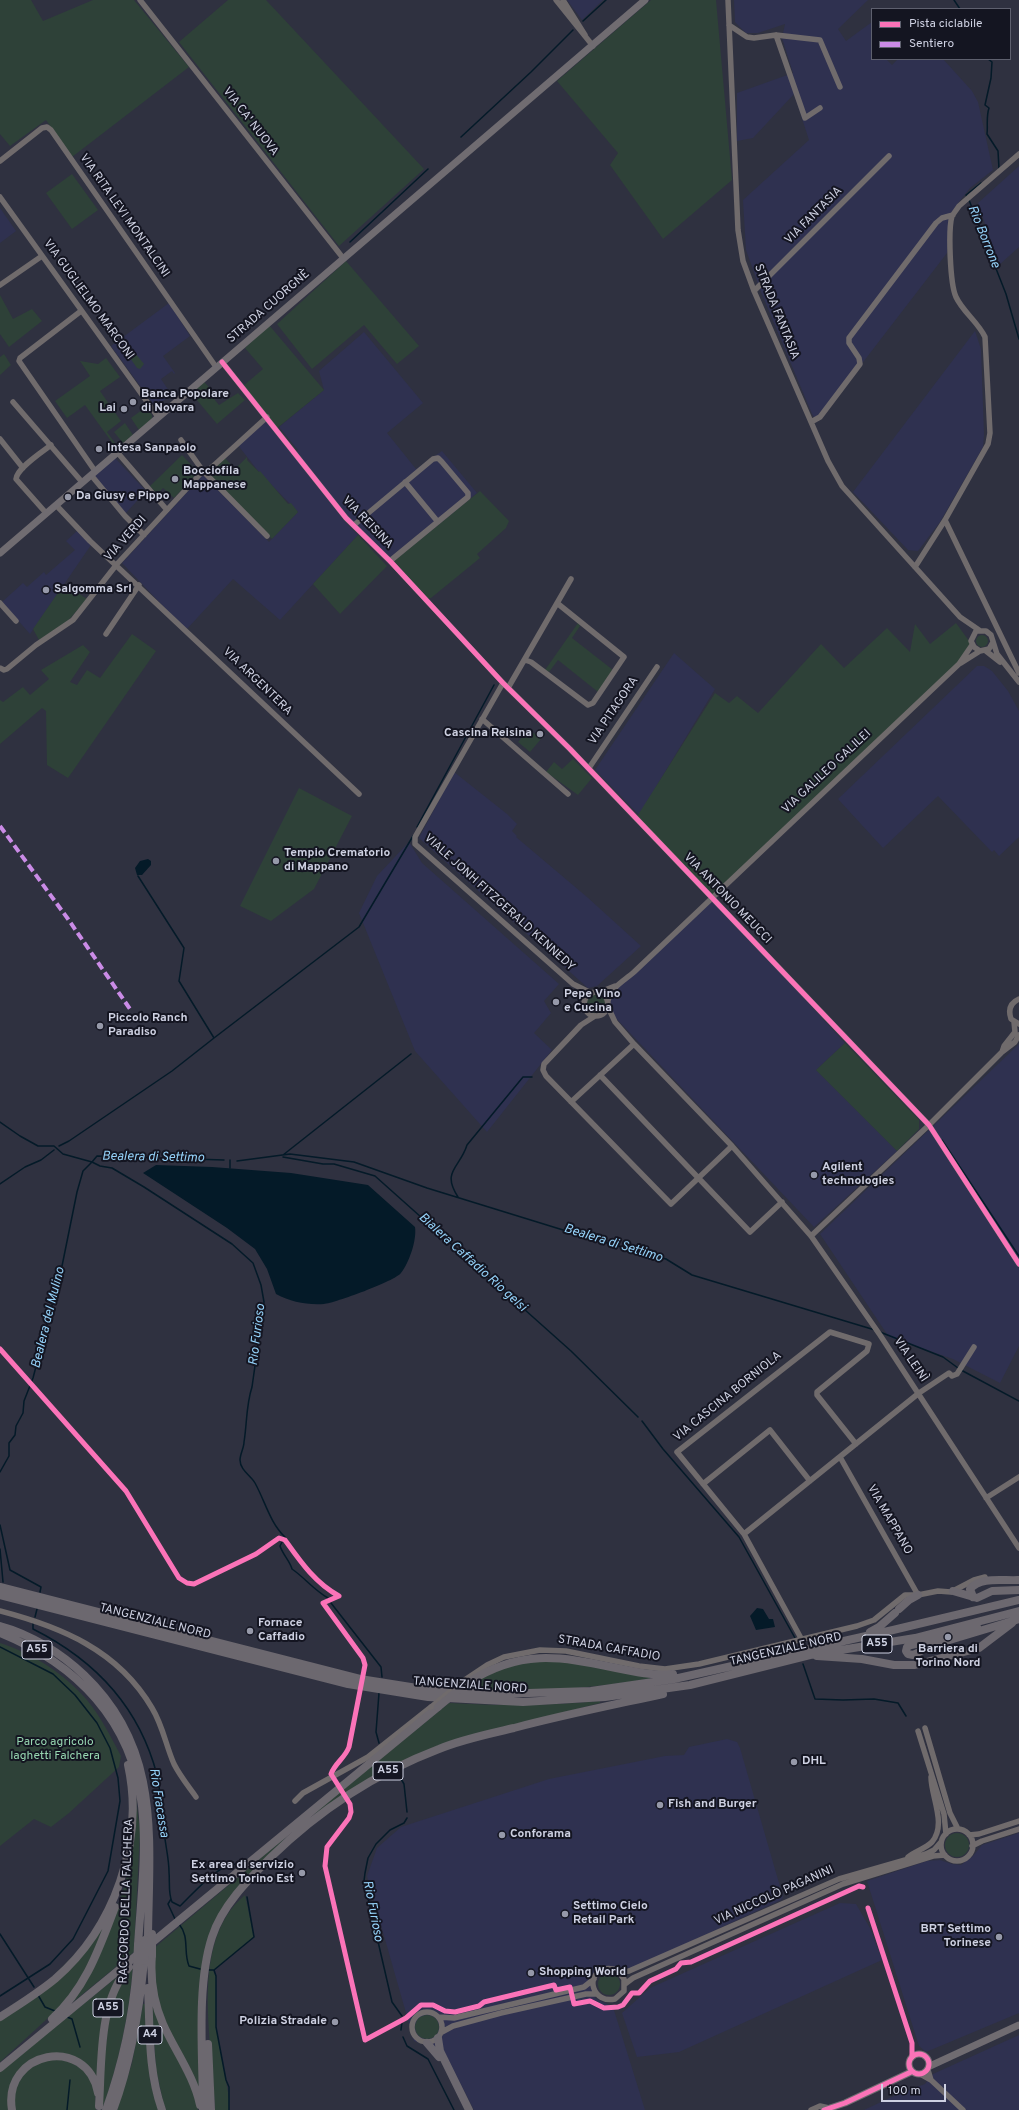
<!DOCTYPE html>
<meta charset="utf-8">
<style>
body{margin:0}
#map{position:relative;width:1019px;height:2110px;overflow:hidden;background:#2f3140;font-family:Overpass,sans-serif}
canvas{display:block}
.legend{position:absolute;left:871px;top:8px;width:140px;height:52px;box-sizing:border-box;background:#141521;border:1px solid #5e606e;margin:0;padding:5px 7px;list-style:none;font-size:12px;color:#ced1e2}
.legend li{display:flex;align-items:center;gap:8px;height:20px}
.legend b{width:20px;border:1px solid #5e606e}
.scale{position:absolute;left:881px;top:2084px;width:65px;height:18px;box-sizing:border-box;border:2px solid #ced1e2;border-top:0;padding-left:5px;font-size:12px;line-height:14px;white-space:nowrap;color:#ced1e2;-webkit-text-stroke:3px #141521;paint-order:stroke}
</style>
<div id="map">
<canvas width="1019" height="2110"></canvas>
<ul class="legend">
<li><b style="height:5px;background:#fb73b8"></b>Pista ciclabile</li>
<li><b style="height:5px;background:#ca8be6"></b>Sentiero</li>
</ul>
<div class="scale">100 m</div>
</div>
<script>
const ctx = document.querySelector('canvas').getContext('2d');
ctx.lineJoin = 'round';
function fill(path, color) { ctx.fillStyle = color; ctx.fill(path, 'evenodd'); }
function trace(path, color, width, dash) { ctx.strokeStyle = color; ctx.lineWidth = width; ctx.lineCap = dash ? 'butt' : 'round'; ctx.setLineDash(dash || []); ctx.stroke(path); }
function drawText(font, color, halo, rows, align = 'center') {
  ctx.font = font + ' Overpass,sans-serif'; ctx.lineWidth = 4; ctx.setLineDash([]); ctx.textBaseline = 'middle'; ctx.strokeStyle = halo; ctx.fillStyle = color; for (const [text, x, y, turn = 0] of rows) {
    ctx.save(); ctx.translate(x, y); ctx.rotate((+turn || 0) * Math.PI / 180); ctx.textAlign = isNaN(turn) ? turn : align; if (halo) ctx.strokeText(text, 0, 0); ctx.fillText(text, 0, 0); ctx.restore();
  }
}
const built = new Path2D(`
 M567,0H603L582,20Z
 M734,0H868L838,29L846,41L872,22V59H886L892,65L898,59H943L972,91L978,102L993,170L970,188L955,207L949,219L947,253L817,422L812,414L761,292L746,250L743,200L809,140L794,94L753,138L737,141V93L793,73L782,38L785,24L758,33H746L735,22Z
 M1019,166V247L999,265L978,203Z
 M0,208L16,231L0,243Z
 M169,303L190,336L163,356L175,373L174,374L172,371L161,379L171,394L157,406L154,405L111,346Z
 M975,331L981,349L984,435L983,447L940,522L918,551L908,550L853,492Z
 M364,332L423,403L387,433L416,469L442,451L477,493L394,561L354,525L295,454L298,450L279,427L324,390L319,371Z
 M266,420L346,523L358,535L280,620L233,579L186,630L122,563L203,475L269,542L298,512L259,472L237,444Z
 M115,458L146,491L125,514L93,475Z
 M77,531L91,545L30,634L2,602L23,583L27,587L44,572L46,575L75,550L66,541Z
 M674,653L715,689L639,815L595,770Z
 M977,666H984L992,671L1008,691L1019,711V837L999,856L994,850L992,852L938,796L883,848L838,799Z
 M454,772L507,814L517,824L512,831L517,836L516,837L587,897L641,946L597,986L588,988L419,838Z
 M409,842L422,863L559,984L544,1001L551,1013L534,1033L552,1050L487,1132L415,1051L359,913L377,876Z
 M711,897L845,1043L816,1070L897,1151L814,1227L612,1014L608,1001L609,995Z
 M1019,1044V1346L1000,1383L953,1359L889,1337L820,1234Z
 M727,1739L737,1742L740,1748L783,1897L781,1900L633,1968L623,1969L601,1968L590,1980L595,1998L613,2007L645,2110H474L444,2051L414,2041L367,1876L377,1848L401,1827L549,1779L665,1756L684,1755L689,1747Z
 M1019,1833V2013L926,2052L919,2046L867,1881L927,1861L940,1860L952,1864L961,1865L973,1856L982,1845Z
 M840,1903L856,1904L870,1928L882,1960L679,2052L637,2057L622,2013L650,1988Z
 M1019,2035V2110H864L896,2095L925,2084L933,2074Z`);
const green = new Path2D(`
 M0,0H31L43,21L93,0H134L189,67L72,157L46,120L10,146L0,134Z
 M228,0H266L424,169L339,246L179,42Z
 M651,0H716L732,180L663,239L610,165L618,153L557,81Z
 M72,174L98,210L72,229L46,193Z
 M346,261L419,346L397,364L364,325L312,369L277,324Z
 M0,295L13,319L32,309L42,321L9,347L0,334Z
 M269,325L324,390L276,429L242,387L263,369L245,348Z
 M135,353L144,364L140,369L137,368L130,358Z
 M4,354L11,365L0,375V357Z
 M106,358L120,377L100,391L121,421L107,432L118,447L116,448L85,405L67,418L55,401L90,376L80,361L98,364Z
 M204,382L211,389L210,394L219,405L238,393L245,400L217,424L191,393Z
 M146,407L152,415V419L139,430L131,418Z
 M125,423L133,435L123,443L114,432Z
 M182,455L198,472L174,498L163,488L157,494L150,486Z
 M247,457V460L259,472L260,471L288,504L291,503L298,512L272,539L207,473L225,458L235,469Z
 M480,491L509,521L506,528L477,554L480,558L431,598H428L394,561Z
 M358,535L387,566L340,614L313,584Z
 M64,584L87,599L67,622L39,640L33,629Z
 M578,623L580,626L572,638L613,670L598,692L558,660L549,672L545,670Z
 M956,623L972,645L957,664L711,897L636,818L715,693L729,703L737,696L758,713L821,644L844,668L887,628L910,652L915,624L930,644Z
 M132,634L156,651L68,778L47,765L46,711L42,708L0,744V700L3,702L23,687L30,695L49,679L41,670L83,645L90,652L70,682L77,685L87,670L100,678Z
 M976 641a6 6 0 1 1 12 0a6 6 0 1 1-12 0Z
 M529,729L541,739L530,752L518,742Z
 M573,759L592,778L578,795L546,772L554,762L562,769Z
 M299,788L352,816L314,889L271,921L240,906Z
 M586 1004a10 10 0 1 1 20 0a10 10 0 1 1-20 0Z
 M845,1043L919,1120V1129L897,1151L816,1070Z
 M0,1643C32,1653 65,1674 87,1700C101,1717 111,1737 121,1756L119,1767L69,1813L51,1827L34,1819L0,1846Z
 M552,1659L649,1677L650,1679C590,1688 528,1694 468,1688C495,1667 519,1663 552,1659Z
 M600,1701V1703L450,1742L311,1816L449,1703C500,1706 549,1706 600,1701Z
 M136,1798L140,1831L134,1952L73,2002L113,1919L125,1885L135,1831Z
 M945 1845a12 12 0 1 1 24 0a12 12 0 1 1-24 0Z
 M287,1836L210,1932L199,2089L167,2026L157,2002L153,1949Z
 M245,1895L254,1937L213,1971L216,1976V2027L229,2098V2110H215C214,2045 187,1943 245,1895Z
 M105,1923L87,1971L59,2008L0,2062V2020L28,2002Z
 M133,1966C129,2016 119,2063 102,2110C99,2104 108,2018 111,2007C115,1993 124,1976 133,1966Z
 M598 1984a11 11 0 1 1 22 0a11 11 0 1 1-22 0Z
 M118,1976L111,1990L98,2082L91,2071L49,2054L39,2056L28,2061L13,2079L9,2089V2110H0V2072Z
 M143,2004H145L150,2080L158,2110H117L132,2063Z
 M152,2005L197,2099L198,2110H166L164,2105L156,2070Z
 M415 2027a12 12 0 1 1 24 0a12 12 0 1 1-24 0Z
 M63,2059L84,2069L95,2087L96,2110H14L13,2094L24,2071L43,2060Z`);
const water = new Path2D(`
 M148,859L151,861V865L142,875H137L135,868L140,861Z
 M156,1165L212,1167L291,1173L368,1185L415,1227C417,1240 409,1263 401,1273C395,1281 335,1303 324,1304C306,1305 291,1302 276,1294L267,1269L255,1249L227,1228L143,1173Z
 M757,1608L763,1609L769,1619H773L775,1627L756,1630L750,1616Z`);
const stream = new Path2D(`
 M954,0L960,9
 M583,21L606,0
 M988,59L992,62L991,78L985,105L989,108C986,117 988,125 987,134L998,151L999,169
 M461,137L531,72L573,30
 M967,197L966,195L981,183
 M969,200L1006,294L1019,339
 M350,242L428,169
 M417,827L494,685
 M214,1038L359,927L413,836
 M0,1122L20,1136L38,1146H54L63,1154L92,1162L97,1156L224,1160
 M942,1140L1019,1256
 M59,1146L69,1141L172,1071L214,1038L179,981L184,948L138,876
 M283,1155L411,1054
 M283,1157L323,1164H334L375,1176L571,1351L638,1417
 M237,1161L290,1154L354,1162L427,1188L589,1238L666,1259L692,1275L875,1330
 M230,1168V1160
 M0,1184L25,1167L41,1160L54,1150
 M458,1197C441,1171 460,1168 467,1145L523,1077H532
 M880,1332L943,1357L958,1368
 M961,1370L1019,1401
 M642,1421L663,1449L739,1537L795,1638
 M0,1472L9,1456V1443L15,1435L16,1426L23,1413L24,1401L33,1378L61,1271L77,1192L83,1171L92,1162L100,1166L112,1168L144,1187L232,1244L253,1263L261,1285L264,1302L252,1387C246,1405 247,1424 244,1442C244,1448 240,1454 240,1460C240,1470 251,1476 255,1483C265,1501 270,1523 285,1537
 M0,1525L10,1570L41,1587L40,1592
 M282,1542L280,1546C283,1555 290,1561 292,1569C305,1578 314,1590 328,1598
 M0,1549L3,1582
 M331,1603L381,1667L382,1677
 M35,1617L37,1609
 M33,1623V1629C95,1660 139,1706 157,1775C161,1793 161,1812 164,1830C165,1844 169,1858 169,1872C170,1882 168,1893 172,1902L180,1906C192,1895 223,1858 239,1865
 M0,1647L53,1674L75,1695L97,1723L110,1748L118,1778L120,1801L108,1871L73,1939L50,1964L0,1996
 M803,1664L815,1699L843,1700L874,1699L898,1703L906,1716
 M379,1743L376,1732L379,1693
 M397,1772L404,1784L407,1812
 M171,1899L168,1904L175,1919
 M179,1924C190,1937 183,1952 189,1966L200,1969
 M0,1934L34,1987
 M209,1970H214L216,1976V2027L226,2080L229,2087V2110
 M214,1970L254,1937L247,1897
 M38,1995L45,2007L55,2011
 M402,2016L392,2002L364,1881L365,1873L368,1858L376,1844L390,1830L404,1823L407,1818
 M67,2017L72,2019L80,2047
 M401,2030L402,2022
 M403,2037L407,2046L428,2059L454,2110
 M67,2110L70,2080`);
const minor = new Path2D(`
 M140,0L343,258
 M556,0L593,46
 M563,0L585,35
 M728,0L738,230L743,261L754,291L828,461L842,486L960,617L979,630
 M729,25L747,37L754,38L776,35L820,40L840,87
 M776,35L805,118L820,108
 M0,161L42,128L47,127L51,130L216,367
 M0,197L158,417
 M0,285L42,256
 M754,291L889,156
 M81,311L20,358L19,361L95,471
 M222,362L346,518L390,561L503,683L570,749L929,1125L1019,1264
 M13,402L82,482
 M811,422L820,417L860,364L859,358L849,343V338L936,223L942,218L953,215
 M0,439L23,468
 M181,440L203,471L267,536
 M117,452L167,510
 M91,475L125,516L144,535
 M405,482L438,522
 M56,505L90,541L359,794
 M46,513L16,479C17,468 42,452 51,445
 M945,520L1019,673
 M354,525L433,459L438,458L442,462L468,493V497L390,561
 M915,567L945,520L988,444L990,433L985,337C978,322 963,312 956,297C950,284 948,230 952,216C954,213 957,209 959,206L1019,154
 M0,603L16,621
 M106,634L139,585
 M993,642L989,649L980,651L974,647L971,641L976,631H986L991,635L997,654L1019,682
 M986,651L1000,662
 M525,660L531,662L588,705L593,703L624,657L557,603
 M961,663L980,651
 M0,668L4,670L7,669L36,645L73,620L117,564L203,471L211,468L267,417
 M503,683L415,837V844L573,984L591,993
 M508,688L571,579
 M482,719L568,794
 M589,768L657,667
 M584 1004a12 12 0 1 1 24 0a12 12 0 1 1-24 0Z
 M600,992L615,986
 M1019,999C1010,1003 1008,1010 1011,1019L1019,1024
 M608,1001C611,987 624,981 634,972L959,664L972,645
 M608,1007L615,1022L634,1044L732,1146L811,1236L880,1335L1019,1548
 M595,1016L581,1025L544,1064L543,1070L546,1076L671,1204L732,1146
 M1002,1052L1004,1046L1015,1032L1014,1022
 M600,1075L750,1232L782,1202
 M571,1102L634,1044
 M811,1236L929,1125L1002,1052L1015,1042L1019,1035
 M840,1457L918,1595
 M703,1484L770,1430L810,1481
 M986,1498L1019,1477
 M744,1534L919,1393L949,1373L952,1376L957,1374L974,1347
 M0,1611C61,1627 118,1650 152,1708C163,1726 166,1746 174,1764C180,1776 189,1787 196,1797
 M802,1640L744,1534L677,1452L830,1332L869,1344L867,1351L817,1392V1395L856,1444
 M460,1683L487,1665L504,1657L540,1650L566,1651L639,1666L665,1669L699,1664L857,1626L874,1620L905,1595H918L938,1591L951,1592L974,1580L985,1577
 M925,1728L950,1813L958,1829
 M918,1731L944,1814L946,1834
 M295,1801L303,1793L368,1757L431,1707
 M941 1845a16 16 0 1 1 32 0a16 16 0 1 1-32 0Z
 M969,1835L979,1834L1019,1821
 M972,1846L982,1841L1019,1829
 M908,1857C915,1851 925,1849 932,1842C947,1824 931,1797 931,1777
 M617,1970L624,1979V1991L615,1999C593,2004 584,1975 604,1969C613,1966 621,1973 629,1971L839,1879L926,1854L934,1850L941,1842
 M625,1984L633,1978L843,1884L933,1856L945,1855
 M412 2027a15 15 0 1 1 30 0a15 15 0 1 1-30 0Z
 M439,2017L454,2018L584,1987L594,1979
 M442,2032L453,2026L501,2013L586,1994H597
 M928,2070L931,2080
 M922,2075L931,2080L963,2110
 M811,2110L820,2106L829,2108`);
const major = new Path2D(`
 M0,553L645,0
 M909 2064a10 10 0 1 1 20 0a10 10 0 1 1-20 0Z
 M930,2066L1019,2025
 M824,2110L845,2103L911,2072`);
const highway = new Path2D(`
 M0,1587L360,1679L436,1691L497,1694L591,1691L674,1679L893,1630L1019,1600
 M953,1591L977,1598L992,1591L1019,1590
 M0,1595L348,1684L428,1697L523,1702L605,1697L690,1685L810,1655L915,1638L1019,1611
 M973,1597L970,1589C980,1576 1004,1581 1018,1580
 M899,1609L909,1600L918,1595
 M0,1626C30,1634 61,1653 84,1675C162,1749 149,1839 148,1937
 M977,1627L957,1635L911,1645L907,1647L906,1651L908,1654L913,1655L933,1645L1019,1619
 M870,1632L879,1627L895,1613
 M0,1633C77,1664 132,1721 142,1806C147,1851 141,1899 138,1945
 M817,1656L862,1659L894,1665H915L979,1648L1012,1623
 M467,1683C520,1649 558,1656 616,1668C635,1672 654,1676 673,1674
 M152,1955C150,1979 153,2001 163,2024C175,2051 194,2076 200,2105
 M148,1988C150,2029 148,2071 162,2110
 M0,2017C19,2005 38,1993 55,1979C114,1928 145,1842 128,1765
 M52,2019C86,1988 99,1949 115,1907
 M438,2038L440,2051L469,2110
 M427,2043L439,2057
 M208,2044L211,2110
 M0,2068L438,1707
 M99,2106C102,2062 98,2002 129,1967
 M12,2110C2,2051 87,2034 98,2093
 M106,2110C123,2063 133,2017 137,1967
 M113,2110C131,2062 139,2013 144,1961
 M203,2110C203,2058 196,1986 212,1937C222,1906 247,1881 270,1858C318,1811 376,1773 439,1749C463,1739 489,1734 514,1728C563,1715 613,1705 663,1694`);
const minorBridge = new Path2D(`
 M431,1707L460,1683`);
const highwayBridge = new Path2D(`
 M438,1707L467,1683
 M152,1955V1934
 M144,1961L145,1940
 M137,1967L138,1945`);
const quiet = new Path2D(`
 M0,826L68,919L130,1009`);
const cycleway = new Path2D(`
 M222,362L346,518L390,561L503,683L570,749L929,1125L1019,1264
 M0,1349L126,1491L179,1578L187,1583L194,1584L256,1554L279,1538L285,1540C300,1561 315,1583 339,1596
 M339,1596L323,1603L363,1658L365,1665L349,1747C345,1758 335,1763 331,1774L350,1804L351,1812L349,1818L327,1847L325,1866L365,2040L406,2018L421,2005H433L445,2011L455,2012L479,2006L484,2002L554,1985L556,1990L570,1987L574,2004L590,2001L604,2008L618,2007L623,2005L632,1993H639L650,1981L676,1969L681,1963L691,1962L859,1886L863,1887
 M868,1908L912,2043V2057
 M909 2064a10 10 0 1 1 20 0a10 10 0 1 1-20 0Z
 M824,2110L845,2103L911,2072`);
const markers = [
 [133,402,4,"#9699a9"],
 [124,409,4,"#9699a9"],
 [99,449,4,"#9699a9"],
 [175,479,4,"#9699a9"],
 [68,497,4,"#9699a9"],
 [46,590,4,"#9699a9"],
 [540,734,4,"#9699a9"],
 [276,861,4,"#9699a9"],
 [556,1002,4,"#9699a9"],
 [100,1026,4,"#9699a9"],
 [814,1175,4,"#9699a9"],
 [250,1631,4,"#9699a9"],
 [948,1637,4,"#9699a9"],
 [794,1762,4,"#9699a9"],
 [660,1805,4,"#9699a9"],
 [502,1835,4,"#9699a9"],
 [302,1873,4,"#9699a9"],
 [565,1914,4,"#9699a9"],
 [999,1937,4,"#9699a9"],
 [531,1973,4,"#9699a9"],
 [335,2022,4,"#9699a9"]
];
const shields = [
 [877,1644,30],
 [37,1650,30],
 [388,1771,30],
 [108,2008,30],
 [150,2035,24]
];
const shieldNames = [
 ["A55",877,1644],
 ["A55",37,1650],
 ["A55",388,1771],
 ["A55",108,2008],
 ["A4",150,2035]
];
const streetNames = [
 ["VIA CA' NUOVA",250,122,52],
 ["VIA RITA LEVI MONTALCINI",124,216,55],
 ["VIA FANTASIA",814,216,-45],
 ["VIA GUGLIELMO MARCONI",88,300,54],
 ["STRADA CUORGNÈ",269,307,-41],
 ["STRADA FANTASIA",776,312,68],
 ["VIA REISINA",367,523,46],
 ["VIA VERDI",126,539,-48],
 ["VIA ARGENTERA",257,682,44],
 ["VIA PITAGORA",614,711,-56],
 ["VIA GALILEO GALILEI",827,772,-43],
 ["VIA ANTONIO MEUCCI",727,899,46],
 ["VIALE JONH FITZGERALD KENNEDY",499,903,42],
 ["VIA LEINÌ",910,1360,56],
 ["VIA CASCINA BORNIOLA",728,1397,-39],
 ["VIA MAPPANO",889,1520,60],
 ["TANGENZIALE NORD",155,1622,14],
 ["STRADA CAFFADIO",609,1649,10],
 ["TANGENZIALE NORD",786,1650,-13],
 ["TANGENZIALE NORD",470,1686,4],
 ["VIA NICCOLÒ PAGANINI",774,1896,-24],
 ["RACCORDO DELLA FALCHERA",127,1901,-88]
];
const poiNames = [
 ["Banca Popolare",141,395],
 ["di Novara",141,409],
 ["Lai",116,409,"right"],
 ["Intesa Sanpaolo",107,449],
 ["Bocciofila",183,472],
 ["Mappanese",183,486],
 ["Da Giusy e Pippo",76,497],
 ["Salgomma Srl",54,590],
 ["Cascina Reisina",532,734,"right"],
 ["Tempio Crematorio",284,854],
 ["di Mappano",284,868],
 ["Pepe Vino",564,995],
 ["e Cucina",564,1009],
 ["Piccolo Ranch",108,1019],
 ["Paradiso",108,1033],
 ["Agilent",822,1168],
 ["technologies",822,1182],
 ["Fornace",258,1624],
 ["Caffadio",258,1638],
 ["Barriera di",948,1650,"center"],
 ["Torino Nord",948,1664,"center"],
 ["DHL",802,1762],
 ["Fish and Burger",668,1805],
 ["Conforama",510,1835],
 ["Ex area di servizio",294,1866,"right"],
 ["Settimo Torino Est",294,1880,"right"],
 ["Settimo Cielo",573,1907],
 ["Retail Park",573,1921],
 ["BRT Settimo",991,1930,"right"],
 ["Torinese",991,1944,"right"],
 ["Shopping World",539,1973],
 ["Polizia Stradale",327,2022,"right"]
];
const parkNames = [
 ["Parco agricolo",55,1743],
 ["laghetti Falchera",55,1757]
];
const waterNames = [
 ["Rio Borrone",983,237,68],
 ["Bealera di Settimo",153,1158,1],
 ["Bealera di Settimo",613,1244,17],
 ["Bialera Caffadio Rio gelsi",472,1263,42],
 ["Bealera del Mulino",49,1318,-76],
 ["Rio Furioso",258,1335,-83],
 ["Rio Fracassa",158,1803,81],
 ["Rio Furioso",372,1911,79]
];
fill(built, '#2f3150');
fill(green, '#2e4138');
fill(water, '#041a28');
trace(stream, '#041a28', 1.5);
trace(minor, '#706b6c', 5.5);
trace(major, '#706c71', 7);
trace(highway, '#6c686f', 8);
trace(minorBridge, '#706b6c', 5.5);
trace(highwayBridge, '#6c686f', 8);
trace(quiet, '#ca8be6', 4, [8, 4]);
trace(cycleway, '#fb73b8', 5);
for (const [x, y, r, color] of markers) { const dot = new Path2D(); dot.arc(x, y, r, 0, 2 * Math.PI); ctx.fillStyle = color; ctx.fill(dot); trace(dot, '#141521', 1.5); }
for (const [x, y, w] of shields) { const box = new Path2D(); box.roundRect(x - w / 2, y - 9, w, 18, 3); ctx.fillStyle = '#141521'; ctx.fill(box); trace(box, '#ced1e2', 1); }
drawText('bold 11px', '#ced1e2', null, shieldNames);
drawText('12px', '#ced1e2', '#141521', streetNames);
drawText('bold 12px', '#ced1e2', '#141521', poiNames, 'left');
drawText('12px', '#97d6b1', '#141521', parkNames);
drawText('italic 13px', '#94d1f8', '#141521', waterNames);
</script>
